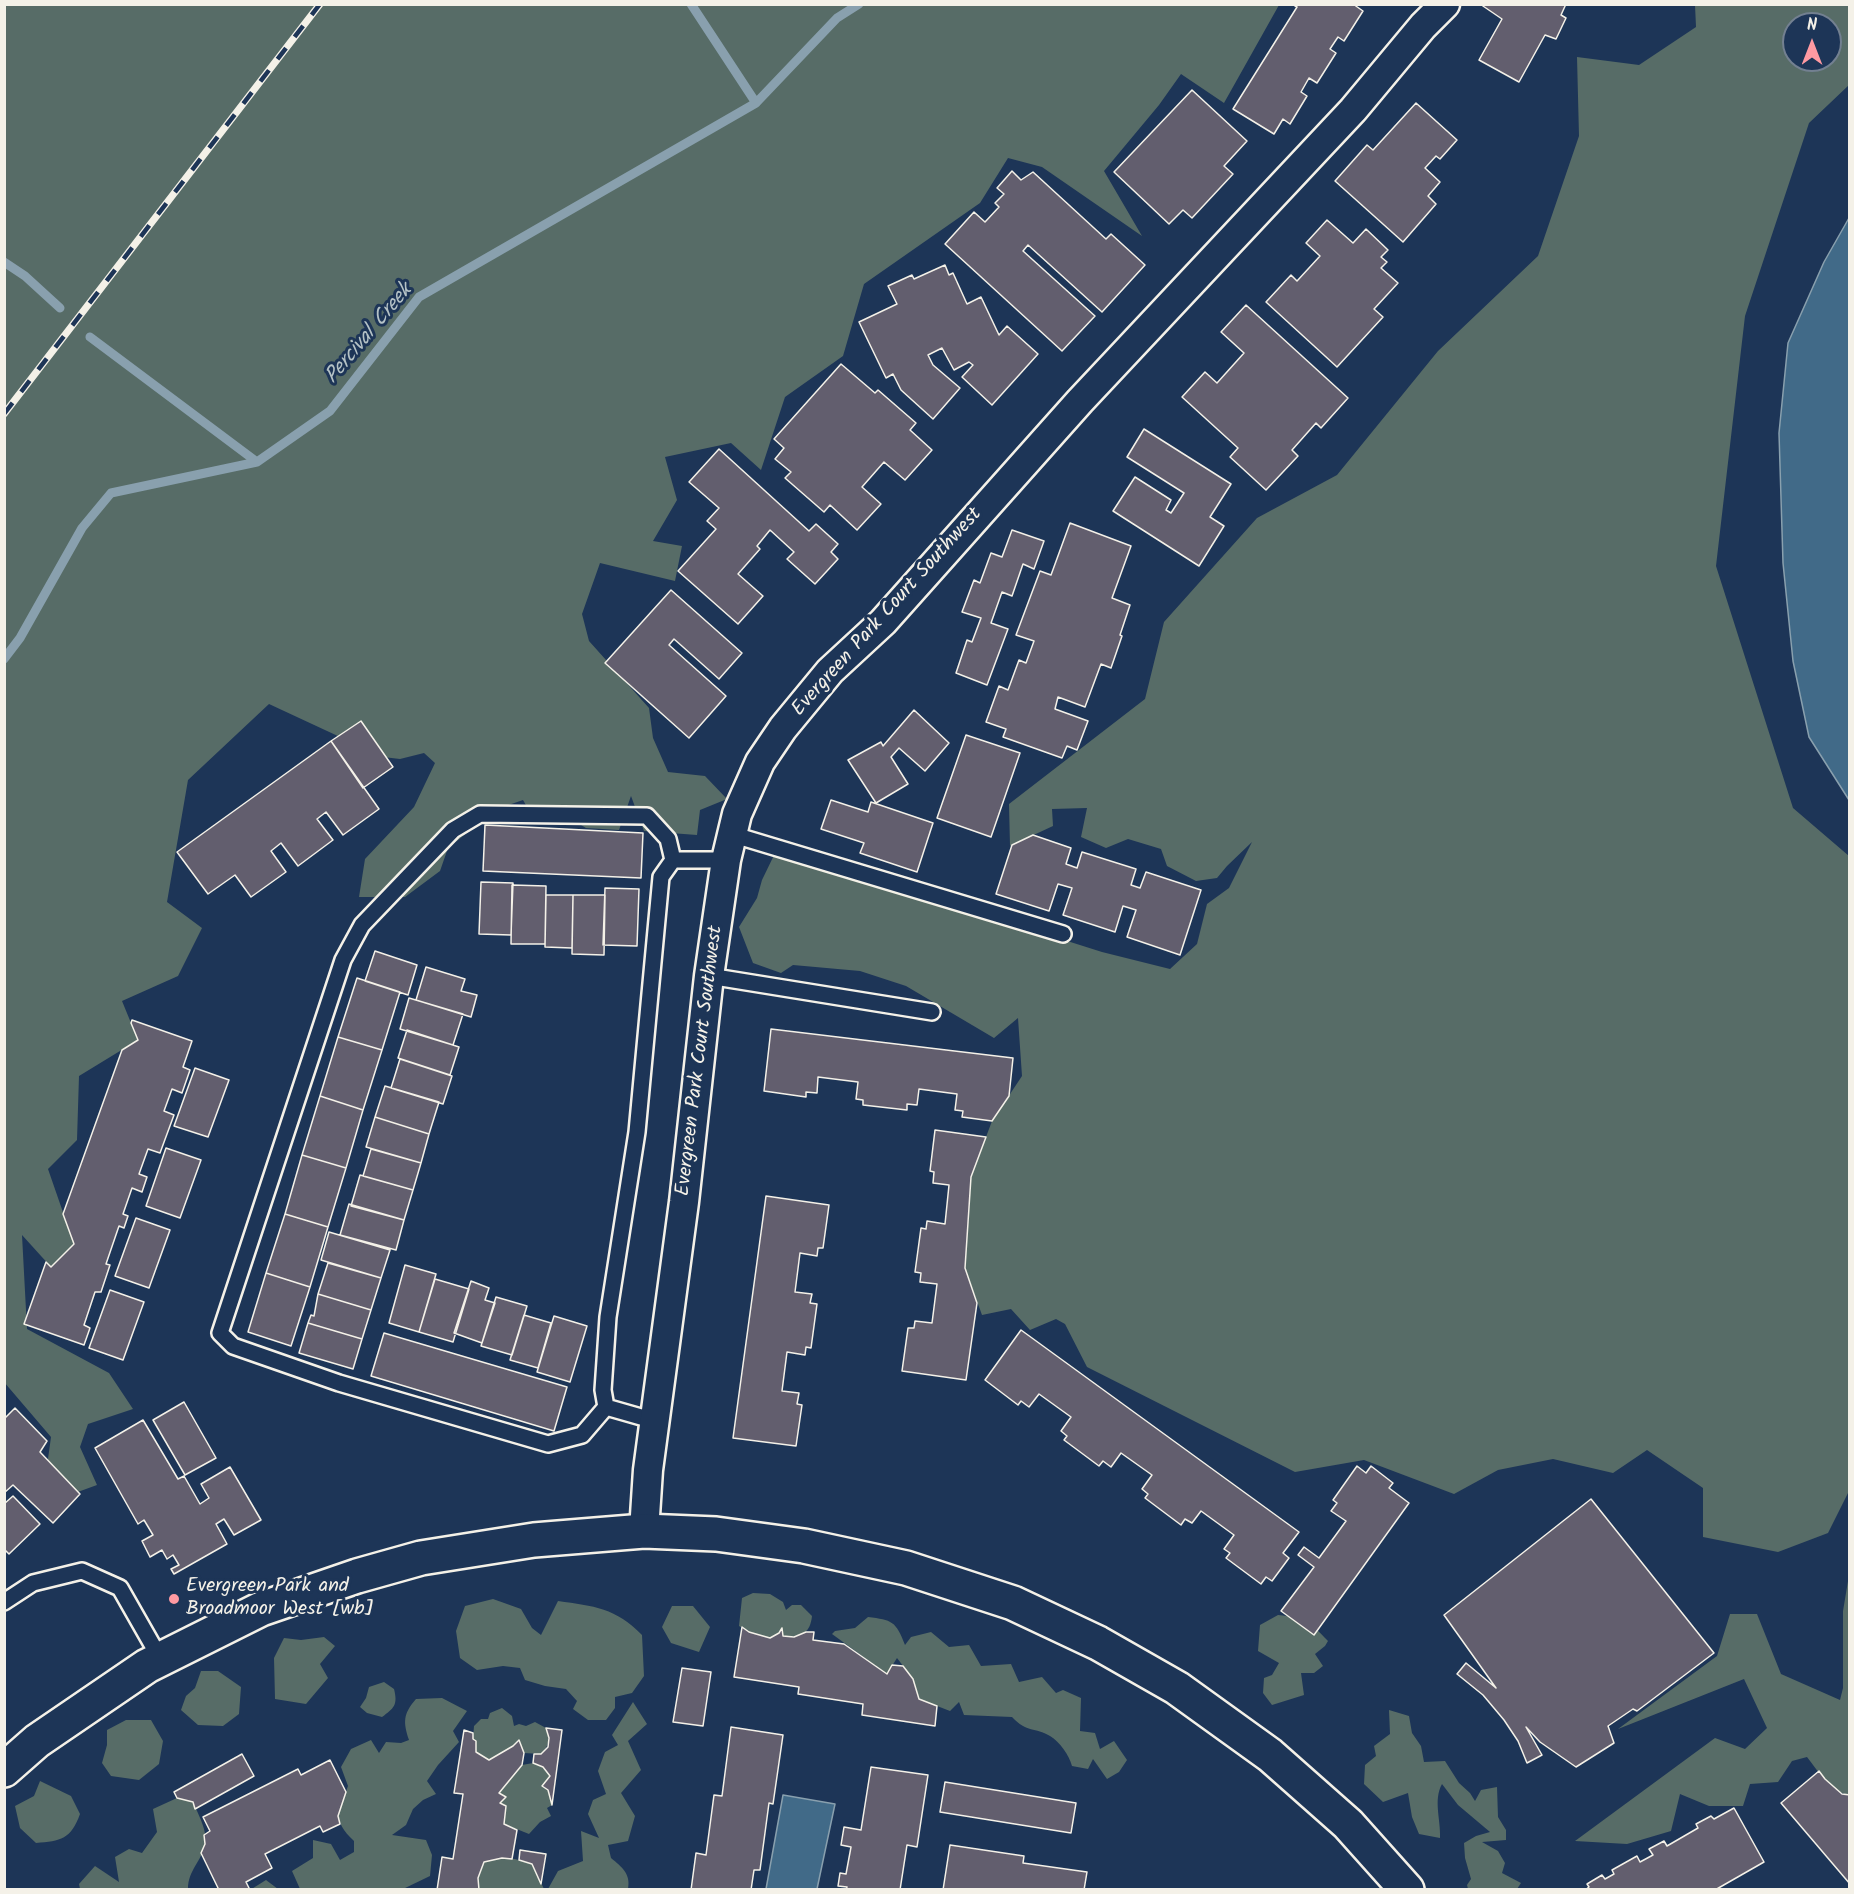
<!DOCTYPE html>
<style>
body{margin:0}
#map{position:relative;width:1854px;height:1894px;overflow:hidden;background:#1d3557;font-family:Kalam,sans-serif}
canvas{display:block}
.frame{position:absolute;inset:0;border:6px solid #f4f1e8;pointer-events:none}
.north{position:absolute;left:1782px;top:12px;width:60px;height:60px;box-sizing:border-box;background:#1d3557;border:2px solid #738091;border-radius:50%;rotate:0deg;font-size:16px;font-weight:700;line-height:24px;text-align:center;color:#f4f1e8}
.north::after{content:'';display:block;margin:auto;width:21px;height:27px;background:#ff9aa2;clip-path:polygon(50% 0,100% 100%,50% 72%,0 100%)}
</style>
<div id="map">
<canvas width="1854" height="1894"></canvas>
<div class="frame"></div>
<div class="north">N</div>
</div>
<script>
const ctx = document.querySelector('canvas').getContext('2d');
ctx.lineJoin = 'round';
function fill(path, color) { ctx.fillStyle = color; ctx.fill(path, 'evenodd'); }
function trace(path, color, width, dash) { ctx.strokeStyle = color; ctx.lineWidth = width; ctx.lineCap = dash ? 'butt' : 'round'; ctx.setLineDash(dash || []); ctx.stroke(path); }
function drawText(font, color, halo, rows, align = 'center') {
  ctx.font = font + ' Kalam,sans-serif'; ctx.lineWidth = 6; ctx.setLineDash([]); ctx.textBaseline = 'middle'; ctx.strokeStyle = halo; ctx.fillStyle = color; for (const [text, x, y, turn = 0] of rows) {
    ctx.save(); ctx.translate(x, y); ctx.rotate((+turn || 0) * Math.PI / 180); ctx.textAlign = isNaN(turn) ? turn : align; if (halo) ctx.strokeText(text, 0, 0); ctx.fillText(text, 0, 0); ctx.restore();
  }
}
const green = new Path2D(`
 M4,5H1279L1224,103L1181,74L1159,105L1104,171L1142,236L1042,167L1008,158L980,203L864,284L843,356L785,397L761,470L731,443L665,457L677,500L653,541L682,546L675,581L600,563L582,614L589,641L649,708L653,738L668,772L705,776L727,799L700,810L697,835L644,831L631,796L619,830L586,828L568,817L536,823L523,800L497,809L448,848L440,871L405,897H359L365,859L414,807L435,763L424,753L400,759L383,757L269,704L188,780L167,902L202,928L178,976L122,1001L138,1040L79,1076L77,1140L48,1169L74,1244L51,1267L22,1235L27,1329L109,1373L133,1409L88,1424L80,1447L97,1485L64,1497L46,1473L51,1437L4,1382Z
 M1695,5H1849V85L1809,123L1745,316L1716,566L1793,808L1849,856L1850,1489L1828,1533L1778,1552L1703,1537V1488L1647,1450L1613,1473L1553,1459L1498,1470L1454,1494L1364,1460L1295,1472L1087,1367L1065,1324L1056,1319L1030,1330L1011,1309L982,1315L965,1268L971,1177L992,1121L1022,1076L1018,1018L994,1038L906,986L860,971L793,965L781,973L753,963L739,927L757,898L762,880L777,849L1102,952L1170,969L1197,944L1207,904L1229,888L1252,842L1227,866L1217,878L1196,881L1167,866L1161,849L1128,839L1106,848L1081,837L1087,808L1052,809L1053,826L1010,846L1009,804L1145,699L1164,622L1257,518L1337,475L1438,351L1538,256L1579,136L1577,57L1639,65L1696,27ZM1794,24H1830V60H1794Z
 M1849,1575V1795C1831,1792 1818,1771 1807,1757L1792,1761L1778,1782L1750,1784L1743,1806H1709L1680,1794L1671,1831L1627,1844L1575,1841L1715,1738L1745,1749L1767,1728L1744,1679L1618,1729L1717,1656L1730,1614H1757L1781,1674L1840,1700L1843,1688V1611Z
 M753,1593L770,1594L783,1602L786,1610L792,1605H801L812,1616C810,1635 800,1637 783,1636L781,1629L779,1633L770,1638L749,1632L739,1626L742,1598Z
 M493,1599L521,1609L532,1628L541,1635L558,1601C594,1606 616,1608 642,1635L644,1676L632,1693L615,1697V1708L606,1720H588L573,1709L577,1701L566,1689L545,1686L525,1680L520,1668L503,1666L477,1670L460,1658L456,1631L465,1606Z
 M672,1606H693L710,1627L699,1652L671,1643L662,1627Z
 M1278,1615C1306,1618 1309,1621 1328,1641L1325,1646L1315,1654L1323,1666L1314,1673H1301L1304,1695L1272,1705L1263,1693L1264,1678L1272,1675L1279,1663L1258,1651L1260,1625Z
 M868,1617C892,1620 896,1621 905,1645L911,1637L931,1632L949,1647L969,1645L981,1666L1011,1664L1019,1682L1042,1677L1056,1693L1063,1690L1081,1698L1080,1731L1095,1733L1100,1749L1114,1741L1127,1760L1119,1772L1107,1779L1093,1759L1088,1769L1072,1766C1069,1755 1060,1742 1050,1736C1035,1727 1027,1733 1012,1717L964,1715L959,1702L950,1711L919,1699L913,1679L897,1658L887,1674L832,1634L835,1631L855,1628Z
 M324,1637L335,1646L320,1664L328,1678L306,1704L275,1699L274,1658L284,1638L301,1640Z
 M201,1671H218L241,1687L239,1714L223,1726L198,1725L181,1710L186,1696L195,1688Z
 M384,1682L394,1689C398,1705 394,1708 382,1717L367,1713L360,1707L366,1698L369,1687Z
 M442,1698L467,1711L453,1731L459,1742L438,1765L427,1781L436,1794L423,1800L413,1809L406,1825L392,1835L426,1840L432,1855L430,1876L403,1889H300L292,1871L313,1858V1840L331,1844L340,1860L354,1852V1841C331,1819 339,1812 348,1786L341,1767L351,1749L371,1740L379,1753L386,1742L401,1743L409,1740C403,1722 403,1714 416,1699Z
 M633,1702L647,1724L628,1741L641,1770L621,1793L635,1816L628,1841L608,1845L611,1858C622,1867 631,1874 628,1889H548L558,1871L583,1861L581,1831L599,1838L588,1814L593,1800L606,1794L598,1771L605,1752L618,1745L612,1735Z
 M502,1708L512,1716L514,1726L519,1724L526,1726L535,1722L546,1728C550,1740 549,1746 541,1754L524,1753L518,1740L513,1746L489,1760L476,1752V1741L473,1739L474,1726L481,1719H488L490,1713Z
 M1389,1710L1409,1716L1412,1733L1421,1746L1424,1762L1445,1761L1459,1783L1470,1793L1475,1801L1481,1790L1497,1787L1498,1817L1506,1830V1840L1482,1842L1498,1851L1505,1863L1502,1873L1521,1883L1517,1889H1468L1467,1885L1471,1879L1465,1858L1464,1843L1476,1836L1490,1832L1458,1805L1442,1784C1433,1800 1441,1820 1440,1838L1419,1834L1412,1817L1408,1793L1383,1802L1364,1784L1365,1765L1376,1756L1374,1746L1390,1734Z
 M126,1720H151L163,1741L159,1764L139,1780L111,1776L102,1763L107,1745V1730Z
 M533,1763L543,1767L550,1776L542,1786L548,1790L552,1805L547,1808L551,1816L540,1822L529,1834L504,1824L506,1806L500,1803L505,1797L499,1793L522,1765Z
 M40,1781L71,1796L80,1814C71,1839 61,1841 36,1843L20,1828L15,1806L34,1796Z
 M177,1798L193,1802C198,1814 208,1831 205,1844C202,1861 188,1870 188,1889H80L79,1884L95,1866L119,1882L115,1857L129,1849L142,1853L157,1832L153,1809Z
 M502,1858L515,1859L532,1864L544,1889H479L478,1878L484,1862Z
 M266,1880L278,1889L250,1890Z`);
const water = new Path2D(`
 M1849,218L1850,800H1849L1809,737L1793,661L1783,563L1779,433L1788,343L1824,262Z
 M783,1795L835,1804L817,1889H766Z`);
const stream = new Path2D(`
 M691,4L756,103
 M4,262L25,276L60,308
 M90,337L257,462
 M4,659L20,638L82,528L111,493L257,462L330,411L419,297L756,103L837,18L859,4`);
const building = new Path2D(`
 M1292,4H1353L1363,11L1344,41L1338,37L1330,49L1336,53L1317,83L1309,78L1301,92L1307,96L1290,124L1283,119L1274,134L1233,109L1297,7Z
 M1480,4H1566L1561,15L1566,18L1556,39L1545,35L1519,82L1479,60L1502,19Z
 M1192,90L1247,141L1224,166L1233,174L1192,218L1183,210L1169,224L1114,172Z
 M1416,103L1457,140L1440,159L1436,156L1425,168L1440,182L1428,196L1436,204L1403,242L1335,181L1367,145L1373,150Z
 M1012,171L1021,180L1033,172L1106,239L1111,234L1145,265L1102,312L1028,245L1023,251L1095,316L1062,351L945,244L974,212L985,222L999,207L995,203L1004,194L997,188Z
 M1327,220L1353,243L1366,229L1388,250L1381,257L1387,262L1381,268L1398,283L1374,309L1383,317L1337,367L1266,302L1291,275L1297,281L1320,256L1306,243Z
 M945,265L949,275L953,273L967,304L981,297L999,335L1007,326L1038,354L992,405L962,377L973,365L969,362L954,370L942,348L928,355L933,365L960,388L933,419L901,390L893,374L886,378L859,322L897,304L888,286L912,275L914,279Z
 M1246,305L1348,398L1321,428L1316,423L1292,450L1298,456L1266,490L1230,457L1238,448L1182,397L1205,372L1217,383L1244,353L1221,332Z
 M841,364L875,393L878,390L916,423L910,430L932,450L905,480L884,462L862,487L881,504L857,530L830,505L824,512L785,478L791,472L775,459L784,448L774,439Z
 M1144,429L1231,484L1210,517L1224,526L1199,566L1113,511L1135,477L1171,500L1166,510L1171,513L1184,493L1127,457Z
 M719,449L809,531L816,524L838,544L831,552L838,559L815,584L787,559L794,552L770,530L757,546L760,549L738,574L763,596L738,624L678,571L716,529L707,521L719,508L689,482Z
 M1070,523L1131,546L1112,598L1130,605L1120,635L1122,636L1111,668L1101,664L1085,707L1058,697L1055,709L1088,721L1077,750L1067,746L1062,758L1003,737L1006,729L986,722L999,686L1008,690L1019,660L1026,663L1034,641L1016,635L1040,571L1051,575Z
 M1012,530L1044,541L1034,569L1023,564L1012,596L1002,592L991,623L1008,629L987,685L956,673L967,640L972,642L981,618L962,612L974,580L980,583L991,553L1002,557Z
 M671,590L742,653L719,679L674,639L669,645L726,696L689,738L605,663Z
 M914,710L949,743L925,771L899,748L891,757L908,784L876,803L848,760L881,742L883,746Z
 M361,721L393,767L363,788L331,741Z
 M966,735L1020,753L991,837L937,818Z
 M331,741L379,809L343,835L326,812L317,819L333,840L298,866L281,843L271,851L286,872L251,897L235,875L208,894L177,852Z
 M831,800L868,812L871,802L933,823L917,872L860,853L864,843L821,829Z
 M485,825L643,833L641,878L483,871Z
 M1033,835L1071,848L1066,864L1077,868L1082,852L1136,869L1131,885L1140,888L1146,872L1201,890L1180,955L1127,937L1136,910L1123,906L1115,932L1063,915L1072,888L1058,884L1049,911L996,894L1012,845Z
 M481,882L513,883L511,935L479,934Z
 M512,885L546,886L545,944H511Z
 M605,888L639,889L637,946L603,945Z
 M546,895H573L572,948L545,947Z
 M573,895H605L604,955L572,954Z
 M375,951L417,965L408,995L365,981Z
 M426,967L465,979L461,991L477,995L471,1017L416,1000Z
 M357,978L400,992L382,1050L338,1037Z
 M409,998L463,1014L453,1045L400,1029Z
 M132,1020L192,1041L183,1067L190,1070L182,1093L172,1089L164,1111L174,1115L160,1153L148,1149L139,1174L147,1177L142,1192L132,1188L123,1214L128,1216L124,1228L119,1226L106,1264L110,1265L101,1292H95L84,1325L90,1328L84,1345L24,1324L46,1262L51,1267L74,1244L63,1214L122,1050L138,1040L131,1023Z
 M771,1029L1013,1058L1009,1096L992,1121L962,1117L963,1111L955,1110L957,1094L919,1089L917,1105L907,1104V1110L863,1105V1100L856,1099L858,1082L818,1077L817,1093L806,1092V1097L764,1091Z
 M407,1030L459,1047L450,1075L398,1058Z
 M338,1037L382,1050L363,1110L320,1096Z
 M400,1059L452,1076L443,1104L391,1088Z
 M195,1068L229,1080L208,1137L174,1126Z
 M385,1086L439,1102L429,1134L375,1117Z
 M320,1096L363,1110L346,1168L302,1155Z
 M375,1117L429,1134L421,1163L366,1147Z
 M935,1130L986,1137L971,1177L965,1268L977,1303L966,1380L902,1371L908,1328H914L915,1321L932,1323L937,1284L920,1282L921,1273L915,1272L921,1228L926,1229L927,1221L945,1224L949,1185L933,1183L934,1172L930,1171Z
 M166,1148L201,1160L180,1218L146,1206Z
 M371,1149L421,1163L413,1190L363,1176Z
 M302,1155L346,1168L328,1227L285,1214Z
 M360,1175L413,1190L404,1220L351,1206Z
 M766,1196L829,1205L823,1248H818L817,1256L800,1253L795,1292L812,1294L810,1303L817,1304L811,1348L806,1347L805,1355L787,1352L782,1391L799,1393L797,1404L802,1405L796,1446L733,1438Z
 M349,1204L404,1220L396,1250L340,1235Z
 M285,1214L328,1227L310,1287L266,1273Z
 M136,1218L170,1230L149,1288L115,1276Z
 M329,1232L390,1250L381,1278L321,1260Z
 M328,1263L381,1278L371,1310L318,1294Z
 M405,1265L436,1274L419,1332L389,1323Z
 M266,1273L310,1287L291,1346L248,1332Z
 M435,1279L469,1289L453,1342L419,1332Z
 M471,1281L489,1288L485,1300L495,1303L482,1343L454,1333Z
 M110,1290L144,1302L123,1360L89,1348Z
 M318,1294L371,1310L362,1339L308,1323L311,1315L314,1316Z
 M496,1297L527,1306L512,1355L481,1346Z
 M524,1315L551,1323L538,1368L510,1360Z
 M554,1316L587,1326L570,1382L537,1372Z
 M308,1323L362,1339L353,1369L299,1353Z
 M1021,1330L1299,1532L1283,1553L1289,1558L1272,1581L1266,1577L1261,1584L1226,1558L1230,1553L1224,1549L1234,1535L1201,1511L1192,1523L1185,1519L1181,1525L1145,1498L1148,1494L1142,1489L1152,1475L1121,1453L1111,1467L1103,1461L1099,1466L1064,1440L1067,1436L1061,1431L1071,1417L1039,1394L1029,1407L1021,1401L1018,1405L985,1380Z
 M384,1333L567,1387L554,1431L371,1376Z
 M184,1402L216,1458L185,1475L153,1420Z
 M15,1408L47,1441L40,1452L80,1494L53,1523L13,1485L4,1493V1419Z
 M143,1420L178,1479L184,1476L200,1504L209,1498L201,1484L230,1467L261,1520L234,1535L224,1519L216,1524L227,1544L174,1574L171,1569L179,1565L173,1555L167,1559L162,1550L150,1557L142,1541L153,1535L144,1520L138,1524L95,1448Z
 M1357,1466L1366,1473L1371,1466L1393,1483L1389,1488L1409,1503L1314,1635L1281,1611L1314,1567L1298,1555L1304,1547L1319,1558L1346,1521L1331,1511L1337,1503L1333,1500Z
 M13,1496L40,1524L9,1554L4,1549V1504Z
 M1591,1499L1714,1653L1637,1711L1633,1709L1608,1726L1614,1743L1576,1767L1540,1742L1526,1727L1542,1755L1527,1763L1518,1741L1504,1720L1483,1695L1457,1674L1466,1663L1496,1688L1444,1615Z
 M742,1627L749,1632L770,1638L779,1633L782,1628L783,1636L794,1637L806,1632H814L813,1640L844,1644L887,1674L892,1665L903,1666L913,1679L919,1699L937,1706L935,1726L862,1715L863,1704L798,1694L799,1687L734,1677Z
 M682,1668L711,1672L703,1726L673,1722Z
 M731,1727L783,1735L773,1804L769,1803L760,1870H754L751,1890H691L696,1853L706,1855L714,1795L722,1796Z
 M546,1728L562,1730L552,1805L548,1790L542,1786L550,1776L543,1767L533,1763L534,1754H541L548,1747L549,1738Z
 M464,1730L473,1733V1739L476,1741V1752L489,1760L513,1746L519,1740L524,1753L522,1765L499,1793L506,1797L500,1803L506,1806L504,1824L517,1830L512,1859L502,1858L484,1862L478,1878L479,1890H437L442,1857L453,1859L463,1794L454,1793Z
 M242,1754L254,1776L195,1809L193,1802L177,1798L174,1792Z
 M330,1760L346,1792L338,1816L340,1824L323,1832L320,1826L265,1854L272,1868L246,1882L250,1890H219L201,1853L205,1844L204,1835L210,1831L203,1817L298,1769L301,1775Z
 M871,1767L928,1775L917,1847L907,1845L900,1890H846L847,1887L838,1886L840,1873L846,1874L851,1847L841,1845L844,1827L861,1830Z
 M1819,1771L1825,1779L1842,1794L1850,1795V1884L1781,1803Z
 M945,1782L1076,1803L1071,1833L940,1812Z
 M1734,1808L1764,1862L1715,1890H1585L1589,1887L1587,1884L1602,1875L1605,1879L1614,1874L1612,1870L1637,1856L1640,1862L1653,1855L1649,1849L1664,1841L1667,1846L1698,1828L1696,1824L1711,1816L1714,1819Z
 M950,1845L1024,1856L1023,1863L1087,1872L1084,1890H943Z
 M520,1850L546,1854L541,1884L532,1864L519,1860Z`);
const lane = new Path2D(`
 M731,834L1063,934
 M709,976L932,1012
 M606,1407L582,1435L548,1444L339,1383L233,1346L220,1333L343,960L362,925L453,830L480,814L647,816L668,839L673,860
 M655,1421L606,1407L603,1390L608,1317L637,1132L661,877L673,860H726
 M4,1602L33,1583L82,1571L120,1588L161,1660`);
const street = new Path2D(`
 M644,1531L648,1470L684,1202L709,976L726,860L737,814L760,762L783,728L830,671L883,622L1080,401L1353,110L1423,26L1445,4`);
const secondary = new Path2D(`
 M4,1770L37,1741L147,1666L261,1609L357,1576L421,1558L534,1540L644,1531L716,1534L804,1546L906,1568L1013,1603L1098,1643L1177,1688L1270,1755L1348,1824L1407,1890`);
const rail = new Path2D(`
 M4,414L320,4`);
const markers = [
 [174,1599,6,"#ff9aa2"]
];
const streetNames = [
 ["Evergreen Park Court Southwest",888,613,-48],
 ["Evergreen Park Court Southwest",701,1061,-83]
];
const poiNames = [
 ["Evergreen Park and",186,1588],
 ["Broadmoor West [wb]",186,1611]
];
const waterNames = [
 ["Percival Creek",370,335,-50]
];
fill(green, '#576c67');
fill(water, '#416a88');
trace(water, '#89a0ae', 1.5);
trace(stream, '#89a0ae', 9);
fill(building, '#625e6e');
trace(building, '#f4f1e8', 1.5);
trace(lane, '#f4f1e8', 20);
trace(street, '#f4f1e8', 33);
trace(secondary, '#f4f1e8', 38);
trace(lane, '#1d3557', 15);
trace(street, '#1d3557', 28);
trace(secondary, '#1d3557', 33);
trace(rail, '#f4f1e8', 7);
trace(rail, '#1d3557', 4.5, [14]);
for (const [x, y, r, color] of markers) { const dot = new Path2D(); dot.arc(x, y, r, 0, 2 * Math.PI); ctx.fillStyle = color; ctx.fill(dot); trace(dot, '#1d3557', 2); }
drawText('20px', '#f4f1e8', '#1d3557', streetNames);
drawText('20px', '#f4f1e8', '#1d3557', poiNames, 'left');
drawText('italic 21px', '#b5c2c6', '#1d3557', waterNames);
</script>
